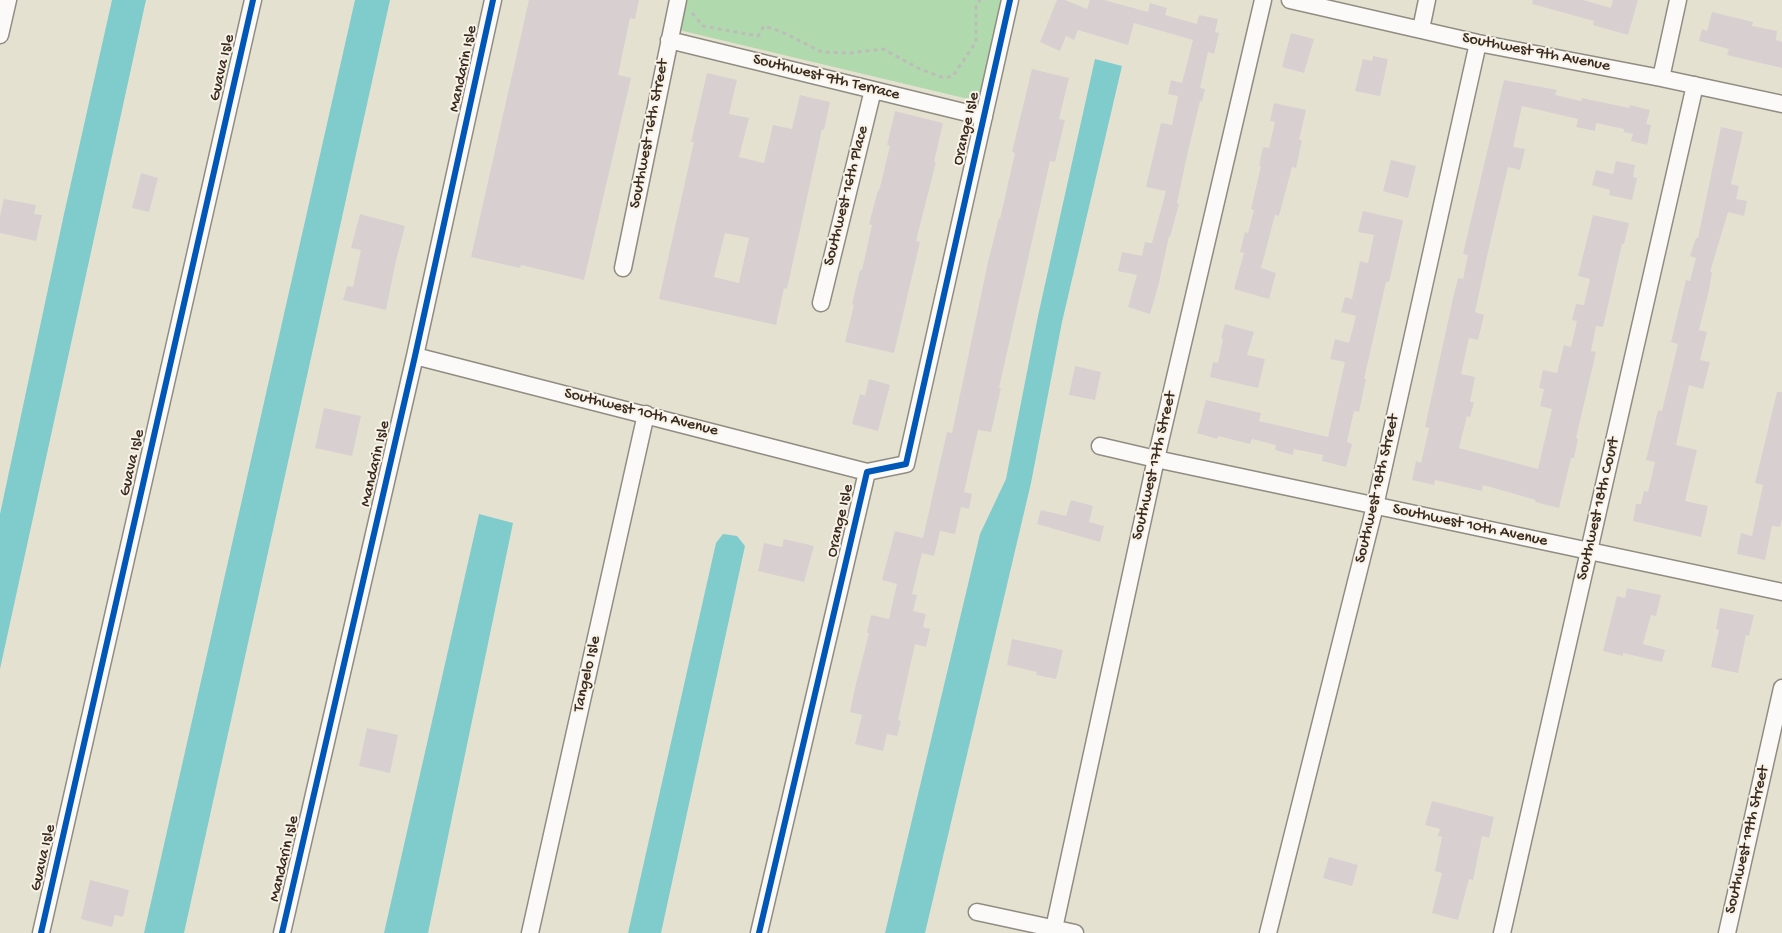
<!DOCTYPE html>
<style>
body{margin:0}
canvas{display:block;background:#e5e1d1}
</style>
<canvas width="1782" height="933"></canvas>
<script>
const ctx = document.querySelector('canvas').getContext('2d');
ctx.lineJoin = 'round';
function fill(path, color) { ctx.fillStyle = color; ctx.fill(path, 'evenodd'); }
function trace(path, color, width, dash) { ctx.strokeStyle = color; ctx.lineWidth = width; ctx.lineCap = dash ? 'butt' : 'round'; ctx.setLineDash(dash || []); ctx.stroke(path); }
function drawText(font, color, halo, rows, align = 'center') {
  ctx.font = font + ' "Gochi Hand",sans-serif'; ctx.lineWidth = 4; ctx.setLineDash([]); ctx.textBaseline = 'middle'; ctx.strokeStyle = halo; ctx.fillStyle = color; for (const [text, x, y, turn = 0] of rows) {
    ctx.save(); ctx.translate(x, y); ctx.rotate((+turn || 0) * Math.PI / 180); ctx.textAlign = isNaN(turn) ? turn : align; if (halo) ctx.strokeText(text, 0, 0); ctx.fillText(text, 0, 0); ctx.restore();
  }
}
const green = new Path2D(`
 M685,0H1001L981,91L970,98H964L683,31L679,27Z`);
const water = new Path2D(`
 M112,0H146L0,669V514L64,214Z
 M355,0H390L184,933H144Z
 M1095,59L1122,66L1062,322L1031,483L925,933H885L980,534L1006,479L1038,316Z
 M479,514L513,523L428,933H384Z
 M723,534L737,536L745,546L661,933H628L716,543Z`);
const building = new Path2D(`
 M529,0H639L635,19L630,18L618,75L631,78L584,280L521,265L520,268L471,257Z
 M1057,0H1065L1087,9L1090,0H1104L1148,12L1150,3L1167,8L1165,15L1197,24L1199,15L1218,19L1215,32L1219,33L1214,54L1208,52L1200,88L1205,89L1202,102L1200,101L1186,160L1177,203L1179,204L1170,237L1169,236L1159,283L1150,314L1128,307L1137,275L1118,271L1122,252L1142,256L1145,242L1152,243L1166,191L1146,187L1161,123L1172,125L1178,96L1168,94L1171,80L1182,83L1193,40L1134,23L1128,45L1078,30L1074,40L1066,36L1060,51L1040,42Z
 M1533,0H1583L1611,8L1613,0H1638L1628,35L1593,25L1594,21L1532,4Z
 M1712,12L1753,22L1752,26L1777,31L1776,40L1782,42V68L1727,55L1729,49L1699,41L1702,29L1707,31Z
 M1291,33L1314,39L1304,73L1282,67Z
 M1373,56L1388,59L1380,96L1355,91L1363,59L1372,61Z
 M1032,69L1069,78L1059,119L1065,120L1055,162L1050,161L999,388H1001L991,432L978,430L964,492L972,494L969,509L961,507L955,534L940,531L934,556L922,553L912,594L917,595L913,611L926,614L923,627L930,629L926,647L915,644L898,720L901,721L897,736L887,734L883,751L855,744L862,715L850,712L855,688L869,633H867L871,615L889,619L897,584L882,580L895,531L923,538L947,432L952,433L988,262L999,218L1000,219L1015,153L1012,152Z
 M707,73L737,80L729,114L749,118L739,157L764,163L773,125L792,129L800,95L830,102L824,130L822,129L787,289L784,288L776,325L659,299L694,142H691ZM725,233L749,238L739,283L714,277Z
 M1504,80L1557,90L1555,95L1581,101L1582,98L1629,108L1630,105L1650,110L1646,124L1651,125L1647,145L1631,141L1633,134L1624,132V129L1596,123L1595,131L1576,127L1578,119L1522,106L1513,147L1525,149L1520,170L1508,167L1490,243L1475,312L1484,315L1478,340L1469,338L1461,374L1475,377L1470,402H1474L1470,417L1467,416L1459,448L1538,469L1552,409L1540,406L1544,389L1539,388L1543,370L1557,373L1564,345L1571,347L1577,321L1572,320L1576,304L1584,305L1590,279L1578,276L1593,215L1629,223L1624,244H1622L1603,327L1596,326L1591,351L1596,352L1576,438L1578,439L1574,458H1571L1559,508L1535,502L1536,500L1483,485L1482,491L1435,480L1434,485L1412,480L1416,461L1421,463L1429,428L1425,427L1454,294L1458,278L1463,279L1468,255L1463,254Z
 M1274,103L1306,110L1299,140H1302L1296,168L1292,167L1279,216L1275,215L1261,268L1276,273L1269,299L1234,289L1244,253L1240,252L1245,232L1248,233L1254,210L1251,209L1261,166H1259L1263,147L1269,148L1275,122L1270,121Z
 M895,111L943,123L934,162H936L916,241L920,242L894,353L845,342L854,305L852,304L860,270H862L872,225L869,224L878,190L879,191L890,146L887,145Z
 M1721,127L1743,132L1731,184L1739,186L1736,199L1747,201L1744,216L1728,212L1710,272H1712L1709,290L1699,330L1707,332L1700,360L1710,362L1703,389L1689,385L1676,445L1697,450L1685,501L1708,506L1701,537L1633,521L1636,504H1641L1644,491L1648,492L1655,462L1646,460L1658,410L1662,411L1678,344L1671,342L1686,280L1690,281L1696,258L1690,256L1696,238H1698Z
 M1391,160L1416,166L1408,198L1383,191Z
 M1616,161L1635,165L1633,177L1637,178L1632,200L1609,195L1610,190L1592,185L1596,170L1613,174Z
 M141,173L158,178L149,212L132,208Z
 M4,199L36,205L34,214L42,215L36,241L0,233V216Z
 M1363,211L1402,220L1403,221L1389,282H1386L1364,379H1366L1359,412L1354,411L1347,442L1352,444L1346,467L1322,461L1323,455L1294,449L1293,455L1275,450L1276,445L1252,439L1250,444L1218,436L1217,439L1197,433L1206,400L1261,413L1259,421L1328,437L1345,362L1330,359L1335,339L1349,343L1356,316L1341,312L1345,297L1352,299L1360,261L1368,263L1374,235L1358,232Z
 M360,214L405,226L395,265L386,310L343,300L347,286L353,287L361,250L351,248Z
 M1225,324L1254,332L1247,355L1265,359L1258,388L1210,377L1213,362L1218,363L1223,339L1221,338Z
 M1075,366L1101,372L1095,400L1069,395Z
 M869,379L890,385L878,431L852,424L860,394L865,396Z
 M1777,392H1782V519L1780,527L1772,526L1765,560L1737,554L1741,533L1752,536L1763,485L1755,483Z
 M324,408L361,416L352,456L315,448Z
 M1071,500L1093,506L1089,522L1104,526L1100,542L1037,524L1041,510L1066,516Z
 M784,539L814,546L804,582L758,571L764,543L782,547Z
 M1627,588L1661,595L1656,616L1651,615L1643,644L1665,650L1662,662L1623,653V656L1603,651L1617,596L1625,598Z
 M1720,608L1754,615L1749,636L1746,635L1738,673L1711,667L1719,630L1716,629Z
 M1012,639L1063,650L1056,679L1036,675L1037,672L1007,665Z
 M367,728L398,735L390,773L359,766Z
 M1432,801L1494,817L1489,838L1482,836L1473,880L1469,879L1458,920L1432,913L1442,873L1435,871L1442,837L1438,836L1440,829L1425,825Z
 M1329,857L1358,865L1352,886L1323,878Z
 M90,880L129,890L123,917L115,915L112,927L81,919Z`);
const path = new Path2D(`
 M692,13L703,26L758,36L764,26L780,31L822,52L850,53L883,49L918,68L941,77H952L976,42V7L980,0`);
const minor = new Path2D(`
 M1290,0L1478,43L1661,78L1782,104
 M1421,29L1427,0
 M0,35L8,0
 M669,40L984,117
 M1661,78L1678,0
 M623,268L678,0
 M821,303L873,90
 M415,356L867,472
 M1100,446L1156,459L1782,592
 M977,912L1075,933
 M41,933L253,0
 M282,933L415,356L493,0
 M530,933L646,414
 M759,933L867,472L906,464L1010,0
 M1053,933L1156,459L1263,0
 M1268,933L1375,506L1478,43
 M1502,933L1695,85
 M1727,933L1782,688`);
const cycleway = new Path2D(`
 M41,933L253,0
 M282,933L415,356L493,0
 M759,933L867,472L906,464L1010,0`);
const streetNames = [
 ["Southwest 9th Avenue",1536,53,11],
 ["Guava Isle",223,68,-77],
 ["Mandarin Isle",464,69,-78],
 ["Southwest 9th Terrace",826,78,14],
 ["Orange Isle",967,129,-77],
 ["Southwest 16th Street",650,134,-79],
 ["Southwest 16th Place",847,196,-76],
 ["Southwest 10th Avenue",641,413,14],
 ["Guava Isle",133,463,-77],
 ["Mandarin Isle",376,464,-77],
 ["Southwest 17th Street",1155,466,-77],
 ["Southwest 18th Street",1378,489,-77],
 ["Southwest 18th Court",1599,509,-77],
 ["Orange Isle",841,521,-77],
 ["Southwest 10th Avenue",1470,526,12],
 ["Tangelo Isle",588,674,-77],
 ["Southwest 19th Street",1748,840,-77],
 ["Guava Isle",44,858,-77],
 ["Mandarin Isle",285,859,-77]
];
fill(green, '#b1d9ae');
fill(water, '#80cccd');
fill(building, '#d8cfd1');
trace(minor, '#918c82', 19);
trace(path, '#bebcb8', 3, [4, 4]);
trace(minor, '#fbfaf8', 16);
trace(cycleway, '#0057b8', 6);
drawText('16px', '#3b2a1e', '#f7f3e8', streetNames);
</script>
